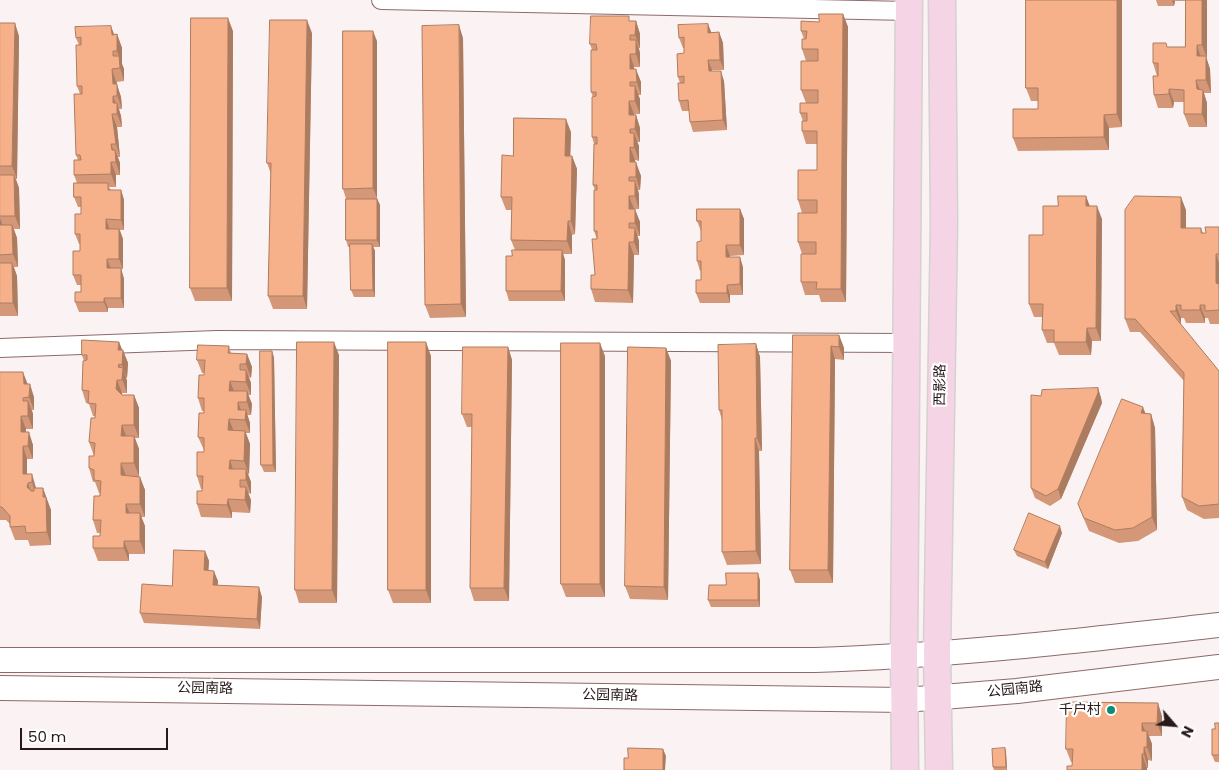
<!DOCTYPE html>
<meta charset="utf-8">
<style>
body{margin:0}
#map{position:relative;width:1219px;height:770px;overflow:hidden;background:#fbf3f3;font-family:Poppins,sans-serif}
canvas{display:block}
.north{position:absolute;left:1149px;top:700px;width:50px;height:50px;-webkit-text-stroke:4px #fff;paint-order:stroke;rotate:117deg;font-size:14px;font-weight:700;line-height:20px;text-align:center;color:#281a1a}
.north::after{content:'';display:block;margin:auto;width:18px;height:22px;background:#281a1a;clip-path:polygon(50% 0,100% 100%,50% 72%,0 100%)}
.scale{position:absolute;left:20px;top:728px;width:148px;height:22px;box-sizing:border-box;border:2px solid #281a1a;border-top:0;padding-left:6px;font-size:15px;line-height:18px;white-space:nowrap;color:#281a1a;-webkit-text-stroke:4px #fff;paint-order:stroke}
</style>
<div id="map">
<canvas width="1219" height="770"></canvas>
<div class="north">N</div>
<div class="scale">50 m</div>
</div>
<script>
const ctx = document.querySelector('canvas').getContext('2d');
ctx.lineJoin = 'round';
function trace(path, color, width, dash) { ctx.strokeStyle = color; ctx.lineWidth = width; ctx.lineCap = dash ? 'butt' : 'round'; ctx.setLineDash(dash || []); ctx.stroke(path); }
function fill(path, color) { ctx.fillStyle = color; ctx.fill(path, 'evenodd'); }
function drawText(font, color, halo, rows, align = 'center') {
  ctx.font = font + ' Poppins,"Noto Sans SC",sans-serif'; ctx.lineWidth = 4.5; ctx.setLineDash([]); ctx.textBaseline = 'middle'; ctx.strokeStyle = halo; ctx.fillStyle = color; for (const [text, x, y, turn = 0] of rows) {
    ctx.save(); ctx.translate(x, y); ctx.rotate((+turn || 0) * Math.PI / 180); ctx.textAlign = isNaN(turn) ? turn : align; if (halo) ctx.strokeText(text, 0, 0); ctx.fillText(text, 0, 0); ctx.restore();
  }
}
const street = new Path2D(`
 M381,0L909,11
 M0,348L217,340L907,343`);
const secondary = new Path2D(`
 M0,660H815C951,656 1084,640 1219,625
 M0,688L905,700L1017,691L1219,667`);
const primary = new Path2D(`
 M905,770L904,657L909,0
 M939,770L937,654L944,223L942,0`);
const wall = new Path2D(`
 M1026,0H1122V127L1109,128V150L1018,151L1013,138L1038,109V101H1031L1026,88Z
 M1156,0H1207L1206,58L1210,69L1211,93H1204L1207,103V127H1189L1184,114V102H1174L1173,108H1158L1154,95L1157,76L1153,63L1168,47H1185L1186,1H1175L1174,6H1158Z
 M843,14L848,27L846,302H821L819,295H805L801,282L802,254L798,242L802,213L798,200L817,170V144H806L802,131L803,121L800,113L806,103L801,90L806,61L802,49L804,39L801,31L819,22Z
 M631,21H636L640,34V48H639L640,53V67H634V69L641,82V95H638L640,99V114H634L636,115L640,128V142H637L639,146V161L635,160V162L641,176L640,190H638L639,194V209H634L640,222V236H637L639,241V255H634L633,303L595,302L591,289L595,275L597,239L594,231L595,190L593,185L594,144L592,137L593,97L591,92L592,50L590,44Z
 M0,23L19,36L17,179H16L19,188L20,229H14L17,238L18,267H14L17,276L18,316H0Z
 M233,31L232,301H195L190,288Z
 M719,32L723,43L724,70H712V71L724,81L727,130L693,132L690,122L689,111H682L679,101L680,83L678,77L684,53V48H683L679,38L711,33Z
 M312,33L307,309H273L268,296L271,174L267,163Z
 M117,34L122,48V64L124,69V81L117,82V85L121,97L122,109H119L121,116L122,127H117L120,157H118L120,163V175H116V187H109L111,190H121L124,200V230H120L123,239V269H121L124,279V308H108V312H79L75,302L81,292V285H77L73,275L80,251V244H79L75,234L81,214V207H78L74,197L77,183L74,175L78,160L76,155L80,94L77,86L79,45L76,38Z
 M463,38L466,317L430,318L425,305Z
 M377,41V198L380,205V247H373L375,251V297H354L351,290L350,247H348L346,240V199L343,189Z
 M571,132L570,156H572L577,169L575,234L572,235V254H563L565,260V301H509L506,291L512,256L515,250L511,240L512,210H506L501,197Z
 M1086,196L1089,206L1102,219L1101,341H1092L1091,355H1059L1054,343H1047L1042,330L1043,317H1034L1029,304L1043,235L1058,206Z
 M740,209L744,219V255L730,256V257L743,267V295H730V303H700L696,293L701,280V271H700L697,261L701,241V231L697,221Z
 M1186,210V228H1201L1203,233H1206L1219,227V324H1210L1208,318H1205V323H1186L1184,318H1181V324H1180L1219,371V518L1204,519L1187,510L1182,497L1184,381L1140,332H1130L1125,319Z
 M793,335H839L844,348V360L835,359L833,583H795L790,570Z
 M119,342L128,363L127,378H126L127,381V393H122V395H134L139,408V438H135L139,449V476L145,490V517H141L145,526V554H129V561H98L93,548L100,536V533H97L93,520L100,493H99L95,482H93L89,468L94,456L89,442L95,416H93L89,404L86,403L82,390L84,361L82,355Z
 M756,344L760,357L762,451H759L761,564L727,565L722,552V420L719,410Z
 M229,346L231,353L247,354L252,367L251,378L249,377L251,383V395H248L252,404L251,415H247L250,423V433H246L250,444L249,474H248L251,482V494L248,493L251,500L250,513L232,512V518L201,517L197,504L202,491V489H201L197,476L204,452V450L198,437L204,411H202L198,398L205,373H202L197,360Z
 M508,347L512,360L509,601H474L470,588L472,427H467L462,414Z
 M666,348L671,361L668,600L630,599L625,586Z
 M272,351L274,358L276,472H264L261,465Z
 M339,355L337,603H299L295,590Z
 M431,356V603H393L388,590Z
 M605,356V597H566L561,584Z
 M0,372L27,384L34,397V410H32L33,414V429H26V432L33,445V459H27V474L36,488H43L47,501L51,510V545L30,546L28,540H15L10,527V524L6,520H0Z
 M1098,388L1101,398L1102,403L1061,499L1050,506L1035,498L1031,488L1041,396Z
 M1146,414H1151L1155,428L1157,530L1138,541L1119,543L1089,531L1083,517L1078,504Z
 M1062,533L1048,569L1017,556L1014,550Z
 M205,551L209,561L208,570L218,581L217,585L262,597L260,629L144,623L140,613L172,586Z
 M760,580V607H711L708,600L726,585Z
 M1162,716V736H1149L1152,744V761L1148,760V768H1147V770H1067L1072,766V762H1071L1066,749Z
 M1219,723V762H1215L1212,755L1215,729Z
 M1005,748L1006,752L1007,770H994L993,767Z`);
const shadedWall = new Path2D(`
 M1117,0H1122V127L1117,114Z
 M1172,0L1175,1L1174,6Z
 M1202,0H1207V58L1202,45Z
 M843,14L848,27L846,302L841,289Z
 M228,18L233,31L232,301L227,288Z
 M307,20L312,33L307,309L303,296Z
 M636,21L640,34V48L635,35Z
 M15,23L19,36L17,179L12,166Z
 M708,24L712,34L708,33Z
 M459,25L463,38L466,317L461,304Z
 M111,26L116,39L112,35Z
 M373,31L377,41V198L373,188Z
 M719,32L723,43L724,70L720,60Z
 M117,34L122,48V64L124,69V81L120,68L119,56L117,51Z
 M636,40L640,53V67L636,54Z
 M1197,45L1201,58L1197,56Z
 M630,54L634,67V82L630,69Z
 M1206,56L1210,69L1211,93L1206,80Z
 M708,60L712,70L713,81L709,71Z
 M112,69L121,97L122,109L113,84Z
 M636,69L641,82V95L637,82Z
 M721,71L724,81L727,130L723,120Z
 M1196,80L1201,93L1197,89Z
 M635,86L640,99V114L635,101Z
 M1169,89L1174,102L1173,108L1169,94Z
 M1203,90L1207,103V127L1202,114Z
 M113,96L117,107V103L121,116L122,127L113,103Z
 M629,101L634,114V128L629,115Z
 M112,114L117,127L120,157L116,144Z
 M636,115L640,128V142L635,129Z
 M1104,115L1109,128V150L1104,137Z
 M566,119L571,132L570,169L565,156Z
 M630,129L634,140V133L639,146V161L630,133Z
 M111,144L115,155V150L120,163V175L112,150Z
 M630,147L635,160L634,175L630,162Z
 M572,156L577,169L575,234L571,221Z
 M111,162L116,175V187L111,174Z
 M636,162L641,176L640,190L636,177Z
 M14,175L19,188L20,229L15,216Z
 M635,181L639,194V209L635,196Z
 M121,190L124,200V230L121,220Z
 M629,196L634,209V222L629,209Z
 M1086,196L1091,209L1086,206Z
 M1181,197L1186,210V241L1181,228Z
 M377,199L380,205V247L377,240Z
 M1097,206L1102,219L1101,341L1096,328Z
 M635,209L640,222V236L635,223Z
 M740,209L744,219V255L740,245Z
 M0,218L4,229L0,227Z
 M106,219L110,230L106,229Z
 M568,221L572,235V254L567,241Z
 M12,225L17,238L18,267L13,254Z
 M635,228L639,241V255L634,242Z
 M119,229L123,239V269L119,259Z
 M629,242L634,255L633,303L628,290Z
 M372,244L375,251V297L373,290Z
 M726,245L730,256V267L726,257Z
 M562,250L565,260V301L561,291Z
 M1216,254L1219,263V292L1216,283Z
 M740,257L743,267V295L740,284Z
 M107,259L111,269L107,268Z
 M12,263L17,276L18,316L13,303Z
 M121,268L124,279V308L121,298Z
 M727,285L730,295V303L727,293Z
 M104,298L108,308V312L104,302Z
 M1176,305L1181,318V324L1176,311Z
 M1200,305L1205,318V323L1200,310Z
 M1087,328L1092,341L1091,355L1086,342Z
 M839,335L844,348V360L839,347Z
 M119,342L123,353V350L128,363L127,378L122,365L118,350Z
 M334,342L339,355L337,603L332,590Z
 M426,342L431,356V603L426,590Z
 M600,343L605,356V597L600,584Z
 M756,344L760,357L762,451L757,438Z
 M831,346L835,359L833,583L828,570Z
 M508,347L512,360L509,601L504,588Z
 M666,348L671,361L668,600L664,587Z
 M272,351L274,358L276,472L273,465Z
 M247,354L252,367L251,378L246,364Z
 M119,364L122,375L123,368L127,381V393L118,367Z
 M246,370L251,383V395L246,382Z
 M23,372L28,385L24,384Z
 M117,380L122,393L121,402L116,389Z
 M230,381L235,394L229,391Z
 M30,384L34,397V410L29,397Z
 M1098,388L1101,398L1102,403L1061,499L1058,489Z
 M247,391L252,404L251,415L247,402Z
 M134,395L139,408V438L134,425Z
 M28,401L33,414V429L28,416Z
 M238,402L243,415L238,410Z
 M1143,407L1148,420L1141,413Z
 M246,410L250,423V433L245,420Z
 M1151,414L1155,428L1157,530L1152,517Z
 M21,416L26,429V445L21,432Z
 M229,419L234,432L228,430Z
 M122,425L127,438L121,436Z
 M245,431L250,444L249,474L244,461Z
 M29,432L33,445V459L28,446Z
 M134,436L139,449V476L134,463Z
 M755,438L759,451L761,564L756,551Z
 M23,446L27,459V486L28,483L32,496V500L23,474Z
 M230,460L234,473L229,469Z
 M121,463L126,476L121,475Z
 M246,469L251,482V494L246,480Z
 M32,474L36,488V495L32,482Z
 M140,477L145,490V517L140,504Z
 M246,487L251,500L250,513L245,500Z
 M43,488L51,510V545L47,532Z
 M228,499L232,512V518L227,505Z
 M126,504L131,517L126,513Z
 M140,513L145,526V554L140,541Z
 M1060,526L1062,533L1048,569L1045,562Z
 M124,541L129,554V561L124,548Z
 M205,551L209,561L208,580L204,570Z
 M214,571L218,581L217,595L213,585Z
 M758,573L760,580V607L758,600Z
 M259,587L262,597L260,629L257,619Z
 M1158,703L1162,716V736L1157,723Z
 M1142,723L1147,736L1142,731Z
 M1147,731L1152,744V761L1147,747Z
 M1144,747L1148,760V768L1144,754Z
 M1005,748L1006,752L1007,770L1006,767Z
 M663,749L666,756L665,770H663Z
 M1142,754L1147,768V770H1142Z`);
const building = new Path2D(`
 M1026,0H1117V114L1104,115V137L1013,138V109H1038V88H1026Z
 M1186,0H1202V45H1197V56H1206V80H1196L1197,89L1203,90L1202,114H1184V90L1169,89V94L1154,95L1153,76H1158V63H1153V43H1166L1167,47H1185Z
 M819,14H843L841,289H816L817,282H801V254H816V242H798V213H817V200H798V170H817V131H802V121H807V113H800V103H818V90H801V61H818V49H802V39H806L807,31H801V21L819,22Z
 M591,16H629V21H636L635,35H630V40H636V54H630V69H636L637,82H630V86H635V101H629V115H636L635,129H630V133H634V148L630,147V162H636V177H629V181H635V196H629V209H635V223H629V228H635L634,242H629L628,290L591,289V275H595L592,239H597V231H594V190H597V185H593L594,144H597V137H592V97L596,96V92H591V50H597L596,44H590Z
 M191,18H228L227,288H190Z
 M270,20H307L303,296H268L271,163H267Z
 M0,23H15L12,166H0Z
 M708,24V33L719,32L720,60H708L709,71H721L723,120L690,122L688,100L679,101L678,83H684V76L678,77L677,54L684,53V37L679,38L678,25Z
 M459,25L461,304L425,305L422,26Z
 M111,26L112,35L117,34V51H113V56H119L120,68L112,69L113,84H117V96H113V103H117V114H112L116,144H111L112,150H115L116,162H111V174L74,175V160H81L80,155H76L74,94H82V86H77L76,45H81V37L76,38L75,27Z
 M343,31H373V188L343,189Z
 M514,118L566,119L565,156H572L571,221H568L567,241L511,240L512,197H501L502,155L513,156Z
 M0,175H14L15,216H0Z
 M74,183H108V190H121V220L106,219V229H119V259H107V268H121V298H104V302H75V292H81V275H73V251H80V234H75V214H81V197H74Z
 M1058,196H1086V206H1097L1096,328H1087L1086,342H1054V330H1042L1043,304H1029V235H1043V206H1058Z
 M1135,196L1181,197V228H1201V233H1206L1205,227H1219V254H1216V283L1219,284V310L1205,311V305H1200V310H1181V305H1176V311H1170L1219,371V504L1199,506L1182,497L1184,373L1135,319H1125V210Z
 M346,199H377V240H346Z
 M697,209H740V245H726V257H740V284L727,285V293H696V280H701V261H697V242L701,241V221H697Z
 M0,225H12L13,254L0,255Z
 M350,244H372L373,290H351Z
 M512,250H562L561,291H506V256H512Z
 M0,263H12L13,303H0Z
 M793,335H839V347L831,346L828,570H790Z
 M82,340L119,342L118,350H123L122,365L119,364L118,367L123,368L122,380H117L116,389L122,395H134V425H122L121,436H134V463H121V475L140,477V504H126V513H140V541H124V548H93V536H100L101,520H93L94,496H100L101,481L94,480V470L89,468V456H94L95,443L89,442L91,418H95L96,404L88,403L89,391L82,390L83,361L87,360V355H82Z
 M297,342H334L332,590H295Z
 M388,342H426V590H388Z
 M561,343H600V584H561Z
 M756,344L757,438H755L756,551L722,552V410H719L718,345Z
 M198,345L229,346L228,353L247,354L246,364H240V370H246V382L230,381L229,391H247V402H238V410H246L245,420L229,419L228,430L245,431L244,461L230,460L229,469H246V480H240V487H246L245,500L228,499L227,505L197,504V491H202L203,476H197V452H204V438L198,437L199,413H204V398H198L199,375H204L205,360H197Z
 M463,347H508L504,588H470L472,414H462Z
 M628,347L666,348L664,587L625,586Z
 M260,351H272L273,465H261Z
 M0,372H23L24,384H30L29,397L23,398V401H28V416H21V432H29L28,446H23V474H32V482L28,483L27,487L31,491H34V488H43V497H46L47,532L26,533L25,526L10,527V516L2,507H0Z
 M1098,388V393L1058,489L1046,496L1031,488V395L1041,396L1042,390Z
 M1122,399L1143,407L1141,413L1151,414L1152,517L1133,528L1115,530L1084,518L1078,504Z
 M1029,513L1060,526L1045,562L1014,550Z
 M174,550L205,551L204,570L214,571L213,585L259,587L257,619L140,613L142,584L172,586Z
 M726,573H758V600H708L709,585H726Z
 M1067,702L1158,703L1157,723H1142V731H1147V747H1144V754H1142V770H1067V766H1072L1073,749H1066Z
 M1215,723H1219V755H1212V729H1215Z
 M628,748L663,749V770H624V758H628Z
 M1005,748L1006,767H993L992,749Z`);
const markers = [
 [1111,710,5,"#0b8d73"]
];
const streetNames = [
 ["西影路",941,385,-89],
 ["公园南路",205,689,1],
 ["公园南路",1015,690,-6],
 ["公园南路",610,696,1]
];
const poiNames = [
 ["千户村",1101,710]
];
trace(street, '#8d6969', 20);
trace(secondary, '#8d6969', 26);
trace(primary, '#d4d1d1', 29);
trace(street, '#fff', 18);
trace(secondary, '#fff', 24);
trace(primary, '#f5d4e5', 26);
fill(wall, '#d49878');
fill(shadedWall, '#ac7c61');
fill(building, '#f6b18b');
trace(building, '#ac7c61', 1);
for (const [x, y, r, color] of markers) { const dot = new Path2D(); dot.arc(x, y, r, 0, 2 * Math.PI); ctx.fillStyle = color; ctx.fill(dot); trace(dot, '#fff', 2); }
drawText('14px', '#281a1a', '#fff', streetNames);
drawText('14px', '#281a1a', '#fff', poiNames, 'right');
</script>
